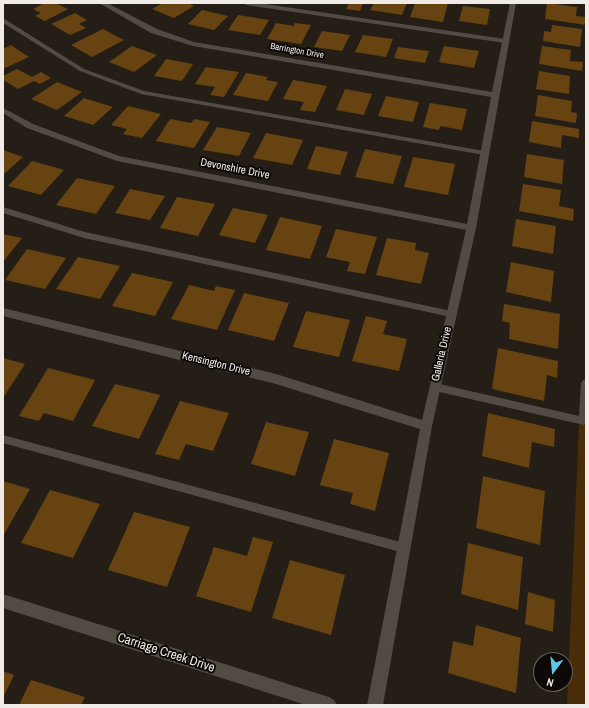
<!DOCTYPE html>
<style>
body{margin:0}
#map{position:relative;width:589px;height:708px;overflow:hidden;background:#251e17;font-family:"Archivo Narrow",sans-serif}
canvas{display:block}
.frame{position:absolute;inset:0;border:4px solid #f0ebe6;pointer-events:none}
.north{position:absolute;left:533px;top:652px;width:40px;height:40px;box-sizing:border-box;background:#0c0906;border:1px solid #676360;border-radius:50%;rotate:196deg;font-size:11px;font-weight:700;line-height:16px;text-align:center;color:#f0ebe6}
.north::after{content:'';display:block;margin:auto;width:14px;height:18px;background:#5cc7e7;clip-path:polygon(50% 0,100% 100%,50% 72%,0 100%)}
</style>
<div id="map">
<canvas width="589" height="708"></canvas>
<div class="frame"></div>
<div class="north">N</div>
</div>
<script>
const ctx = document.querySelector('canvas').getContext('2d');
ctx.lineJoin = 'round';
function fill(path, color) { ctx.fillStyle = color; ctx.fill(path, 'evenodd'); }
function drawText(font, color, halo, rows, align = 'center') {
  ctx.font = font + ' "Archivo Narrow",sans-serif'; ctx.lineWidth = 4; ctx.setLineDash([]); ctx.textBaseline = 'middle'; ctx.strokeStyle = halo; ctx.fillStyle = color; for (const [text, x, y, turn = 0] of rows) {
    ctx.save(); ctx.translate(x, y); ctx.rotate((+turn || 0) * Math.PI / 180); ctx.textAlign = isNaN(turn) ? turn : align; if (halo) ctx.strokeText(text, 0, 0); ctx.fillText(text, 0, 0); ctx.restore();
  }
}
const green = new Path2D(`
 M579,424L586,425V705H567Z`);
const building = new Path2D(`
 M44,3H55L68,9L45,21L35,16L41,13L33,9Z
 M163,3H188L194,6L174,18L152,9Z
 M349,3H363L360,11L346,9Z
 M374,3H407L402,15L370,10Z
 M415,3H448L443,22L410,17Z
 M547,3L577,7L576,16L586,17V25L545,19Z
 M463,6L490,9L487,25L459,21Z
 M202,10L228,16L214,30L188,24Z
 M75,13L87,20L79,24L86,28L70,35L51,24Z
 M238,15L269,20L260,35L228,30Z
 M276,23L294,26L295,23L311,25L301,44L267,39Z
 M552,25L582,29L580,47L543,41L544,31L551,32Z
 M103,29L124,40L92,57L71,45Z
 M322,31L350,35L342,51L314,47Z
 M363,35L393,39L386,57L355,52Z
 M11,45L29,57L3,69V49Z
 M132,46L157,55L134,72L109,62Z
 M444,46L479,51L474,68L439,62Z
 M542,46L571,50L570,61L583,62L582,71L539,64Z
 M398,47L429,51L425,63L394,58Z
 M166,59L193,64L182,81L154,76Z
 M206,67L239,72L224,97L210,95L215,87L195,84Z
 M17,69L32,77L41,72L51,78L40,84L34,81L18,89L3,80V76Z
 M539,71L570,76L569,94L536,89Z
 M246,73L268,77L266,80L278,82L268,101L233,95Z
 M293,80L327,86L315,112L300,110L304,102L283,99Z
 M57,82L82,92L57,110L31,99Z
 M345,89L372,94L364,115L336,110Z
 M538,95L572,101L571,112L577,113L576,123L535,116Z
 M386,96L419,102L413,122L378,116Z
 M84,98L113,107L93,125L64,116Z
 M430,103L467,109L462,130L440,126L439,130L423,127Z
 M128,106L161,114L142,138L123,134L127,129L111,125Z
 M170,119L191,123L194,119L210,122L194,148L156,141Z
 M532,121L579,129V138L562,135L561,148L529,142Z
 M217,127L251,133L239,156L203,150Z
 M266,133L303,140L292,165L253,158Z
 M316,146L348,152L340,175L307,169Z
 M365,149L402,156L393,184L355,177Z
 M3,150L23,157L3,175Z
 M527,154L564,160L562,184L524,177Z
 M413,157L455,164L448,195L404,187Z
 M32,161L64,170L41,195L8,186Z
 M77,178L115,186L96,214L56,205Z
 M523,184L561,190L559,206L574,209L573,221L519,211Z
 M130,189L165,196L150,220L115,213Z
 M177,197L215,204L198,236L160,228Z
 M233,208L268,215L255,243L219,235Z
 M280,217L322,226L310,259L266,250Z
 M516,219L556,226L553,254L512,246Z
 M336,229L377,237L365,274L347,271L350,262L326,257Z
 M3,234L22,238L3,262Z
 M387,238L416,243L415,250L429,253L421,284L376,275Z
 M27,249L66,258L45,289L5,280Z
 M78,257L120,266L100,299L56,289Z
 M511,262L554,271L551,302L506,292Z
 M132,273L173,282L155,316L112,306Z
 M189,285L214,291L216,286L235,290L217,330L171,319Z
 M244,293L289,303L274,341L228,330Z
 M504,304L560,314L558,349L509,339L510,323L502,321Z
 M306,311L350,320L339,357L293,347Z
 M366,316L387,321L383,334L407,339L399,371L352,361Z
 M498,348L558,361L557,378L547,375L544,401L492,389Z
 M3,358L25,364L3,398Z
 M48,368L95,380L73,421L44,413L39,421L19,416Z
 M115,384L160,395L139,439L92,426Z
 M180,401L229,413L213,451L186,444L179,460L155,454Z
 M488,413L555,429L554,447L532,442L529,468L482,456Z
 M266,422L309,432L295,476L251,464Z
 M334,439L389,453L375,511L350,504L353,493L320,485Z
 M483,476L545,491L540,545L476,528Z
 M3,481L30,489L3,536Z
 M50,490L100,504L73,558L21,543Z
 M134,512L190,527L167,587L108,570Z
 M253,537L273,542L251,612L196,596L214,547L247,556Z
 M468,543L523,557L518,610L461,594Z
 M290,560L345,575L331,635L272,618Z
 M528,592L555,600L553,632L525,624Z
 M476,625L521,638L516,693L448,673L453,641L473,646Z
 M3,671L14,675L3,698Z
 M31,680L85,697L81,705H19Z`);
const service = new Path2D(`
 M243,3H258L505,39L508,41L505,43L246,5Z
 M3,18L84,69L144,91L484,151L488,153L484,155L141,94L80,71L3,23Z
 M3,207L85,232L451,311L455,314L451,317L84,238L3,213Z
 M586,379V424L584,425L435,391L432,390L430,387L432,384L435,383L579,416L581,383L583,380Z
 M3,435L404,543L408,544L409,548L408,552L404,553L3,443Z`);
const minor = new Path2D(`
 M99,3H107L157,29L194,42L492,92L510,3H516L476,228L432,426L383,705H367L420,429L276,384L3,316V308L276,374L422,420L466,230L117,161L27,128L3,113V108L33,124L119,156L467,224L491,97L193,46L151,33Z
 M3,594L329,697L334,700L337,705H306L3,608Z`);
const farStreetnames = [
 ["Barrington Drive",297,51,10]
];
const streetNames = [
 ["Devonshire Drive",235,169,11],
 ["Galleria Drive",442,354,-77],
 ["Kensington Drive",216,364,14]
];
const nearStreetnames = [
 ["Carriage Creek Drive",166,653,18]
];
fill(green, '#482d08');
fill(building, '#664310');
fill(service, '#524b43');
fill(minor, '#524b43');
drawText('9px', '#f0ebe6', '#0c0906', farStreetnames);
drawText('11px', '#f0ebe6', '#0c0906', streetNames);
drawText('13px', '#f0ebe6', '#0c0906', nearStreetnames);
</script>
